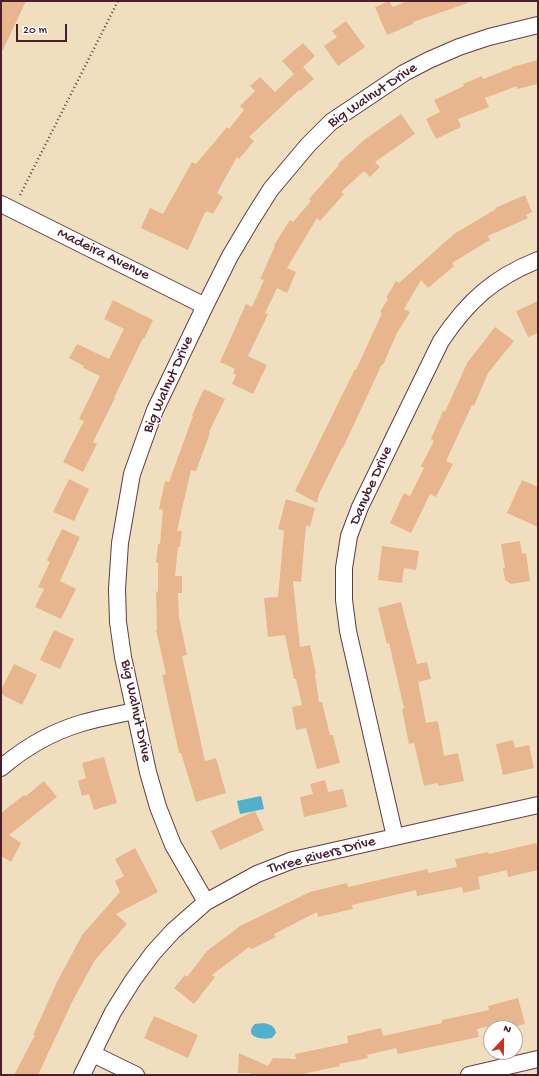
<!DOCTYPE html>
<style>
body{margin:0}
#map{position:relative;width:539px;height:1076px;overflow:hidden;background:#f0dfbf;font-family:"Gochi Hand",sans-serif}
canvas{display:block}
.frame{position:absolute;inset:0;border:2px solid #4a1f2b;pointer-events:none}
.north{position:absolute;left:483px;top:1020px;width:40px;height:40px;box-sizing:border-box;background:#fff;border:1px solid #b7a5aa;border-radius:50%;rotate:22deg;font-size:11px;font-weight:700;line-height:16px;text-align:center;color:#4a1f2b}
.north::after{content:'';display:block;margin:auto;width:14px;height:18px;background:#c8321e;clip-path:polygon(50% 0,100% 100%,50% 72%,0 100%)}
.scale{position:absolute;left:16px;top:24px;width:51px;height:18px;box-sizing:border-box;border:2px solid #4a1f2b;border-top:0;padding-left:5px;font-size:12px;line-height:14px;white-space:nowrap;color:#4a1f2b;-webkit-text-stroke:3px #fff;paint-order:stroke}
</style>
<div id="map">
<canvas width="539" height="1076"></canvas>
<div class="frame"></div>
<div class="north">N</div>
<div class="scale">20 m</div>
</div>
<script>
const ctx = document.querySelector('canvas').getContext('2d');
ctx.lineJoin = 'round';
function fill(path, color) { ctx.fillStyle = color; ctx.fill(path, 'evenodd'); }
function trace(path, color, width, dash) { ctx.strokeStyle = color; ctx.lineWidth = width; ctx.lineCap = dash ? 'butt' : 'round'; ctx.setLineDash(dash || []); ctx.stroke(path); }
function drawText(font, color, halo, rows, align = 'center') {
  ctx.font = font + ' "Gochi Hand",sans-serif'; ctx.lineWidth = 3; ctx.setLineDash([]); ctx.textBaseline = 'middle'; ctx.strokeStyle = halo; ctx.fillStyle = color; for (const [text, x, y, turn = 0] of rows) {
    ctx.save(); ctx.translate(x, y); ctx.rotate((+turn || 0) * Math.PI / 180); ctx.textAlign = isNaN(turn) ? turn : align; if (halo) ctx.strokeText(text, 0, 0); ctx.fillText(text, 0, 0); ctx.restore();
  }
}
const water = new Path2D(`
 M261,796L264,809L240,814L237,801Z
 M255,1024C263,1022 275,1023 276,1033L272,1038C268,1039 260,1039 256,1037C249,1035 250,1028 255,1024Z`);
const building = new Path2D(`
 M1,1H26L1,54Z
 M389,1L393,7L407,1H467L468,3L413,22V24L387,35L375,7Z
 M346,21L365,47L338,66L324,46L337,37L332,31Z
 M303,43L315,56L303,67L314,79L300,91L299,90L249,137L254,141L239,159L237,157L217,193L223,197L213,214L207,211L206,213L205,212L188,250L141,228L150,208L163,214L192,162L196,164L227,127L229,129L244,110L240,106L255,91L250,86L260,77L275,92L294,74L282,61Z
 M538,60V84L517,89V86L485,98L489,107L458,119L461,127L436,139L426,119L440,112L434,100L464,86L463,84L482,76L483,79L512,68V67Z
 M401,114L415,134L375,162L380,167L370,177L364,171L341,192L344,194L320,221L317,218L287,268L296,272L287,293L277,288L265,313L268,314L248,356L267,365L253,394L232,384L236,375L233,373L235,369L220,362L246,304L252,307L264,280L260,279L275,246L274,245L290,220L293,222L311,201L309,199L339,165L338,164L364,140Z
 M525,195L532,212L526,215L528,218L488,236L490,240L452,263L454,266L428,288L421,280L404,309L410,312L397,333L383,365L382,364L343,448H342L319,494L317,503L295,491L355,369L356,370L382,313L380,312L388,299L386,298L396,281L399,283L454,234L496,209L495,208Z
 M113,300L153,320L144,339L143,338L114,398H115L93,442L97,444L83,472L63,462L84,421L79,419L100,376L83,368L84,366L69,358L77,344L109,359L124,329L104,319Z
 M538,301V333L528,337L516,311Z
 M495,327L514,341L488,373L474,406L472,405L446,461L453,464L436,497L430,494L411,533L390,523L404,493L410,496L424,468L421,466L434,441L431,439L443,411L445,412L467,363Z
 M204,389L225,399L209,432L210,433L196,471L191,470L177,531H182L180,547H178L175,576H182V593H178L179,617L187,655L182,656L205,761L216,758L226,793L196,802L181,753H179L162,675L166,674L156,630H157L156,592L158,591V563H156L158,544H160L163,510L159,509L165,481L169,482L193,416L192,415Z
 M69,479L89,489L74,521L53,512Z
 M522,480L538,487V527L507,513Z
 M286,499L315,508L310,527L306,525L301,582L293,581L300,647L310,645L316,674H315L319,702H322L330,735H333L340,763L317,769L306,728L296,730L292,707L302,705L296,679H294L285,635L268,637L264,598L278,597L284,531L278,529Z
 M62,529L80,537L60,581L76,589L61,619L35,607L44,589L38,587L50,562L47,560Z
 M520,541L522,554L526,553L530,581L511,584L505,580L503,568H505L501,544Z
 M382,546L419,551L416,570L404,568L402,583L378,580Z
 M401,602L417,664L427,662L431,679L418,682L426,723L438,721L444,756L458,753L464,781L439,786L437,783L424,786L414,743L409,744L402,709L404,708L389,643L387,644L378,608Z
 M54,630L74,639L60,669L40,660Z
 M14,664L37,675L22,705L1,694V690Z
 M513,740L515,748L529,745L534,768L503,775L496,744Z
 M104,757L117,803L94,810L89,794L82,796L78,781L86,778L82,763Z
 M325,780L328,792L343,789L347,807L304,817L300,797L313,794L310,784Z
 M44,781L57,797L9,835L21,843L11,862L1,856V813L24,795L26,796Z
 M255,811L264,830L220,850L211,831Z
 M536,843L538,851V870L508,877L507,870L478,877L480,889L463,893L462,887L417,896L416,890L352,905L353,909L318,917L317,912L274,934L276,937L252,949L249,947L212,975L215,977L194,1004L174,988L185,975L187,977L207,951L240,926L310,892L347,883L348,887L428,869V873L457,867L455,859L488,852L489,854Z
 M135,848L158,892L116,914L127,924L95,960L73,1000L38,1075H14L35,1035H33L57,982L82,935L120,892L115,881L124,876L115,859Z
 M518,998L525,1024L508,1028L507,1022L477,1029L479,1037L398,1054L396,1048L367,1055L368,1058L339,1064L340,1066L298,1075H251V1073H238L239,1053L268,1066L273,1058L296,1059L295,1054L348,1043L347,1036L381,1028L383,1036L442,1023V1020L489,1010L488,1006Z
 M154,1016L198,1035L188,1058L144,1038Z`);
const path = new Path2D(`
 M20,195L118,1`);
const minor = new Path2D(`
 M1,204L205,306
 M1,768C24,748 52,732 82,723C99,718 117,715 134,711
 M395,837L348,631L344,600V568L349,536L360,507L441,341C468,301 493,278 538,260
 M206,902L173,845L158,807L148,772L123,657L118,622L117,589L120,543L132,474L143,443L155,410L205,306L230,256L252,219L271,189L308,145L331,122L404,73L429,60L459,47L489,37L538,25
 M93,1054L136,1075
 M82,1075L113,1012L133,980L153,953L173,931L206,902L257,874L293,860L395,837L538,805
 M469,1075L538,1059`);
const streetNames = [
 ["Big Walnut Drive",373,96,-34],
 ["Madeira Avenue",103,255,26],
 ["Big Walnut Drive",169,385,-66],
 ["Danube Drive",372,486,-66],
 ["Big Walnut Drive",135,711,78],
 ["Three Rivers Drive",322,856,-15]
];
fill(water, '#50b0ce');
fill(building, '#e8b68e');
trace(minor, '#633c41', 18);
trace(path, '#633c41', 2.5, [1, 3]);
trace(minor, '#fff', 16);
drawText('15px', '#4a1f2b', '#fff', streetNames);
</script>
